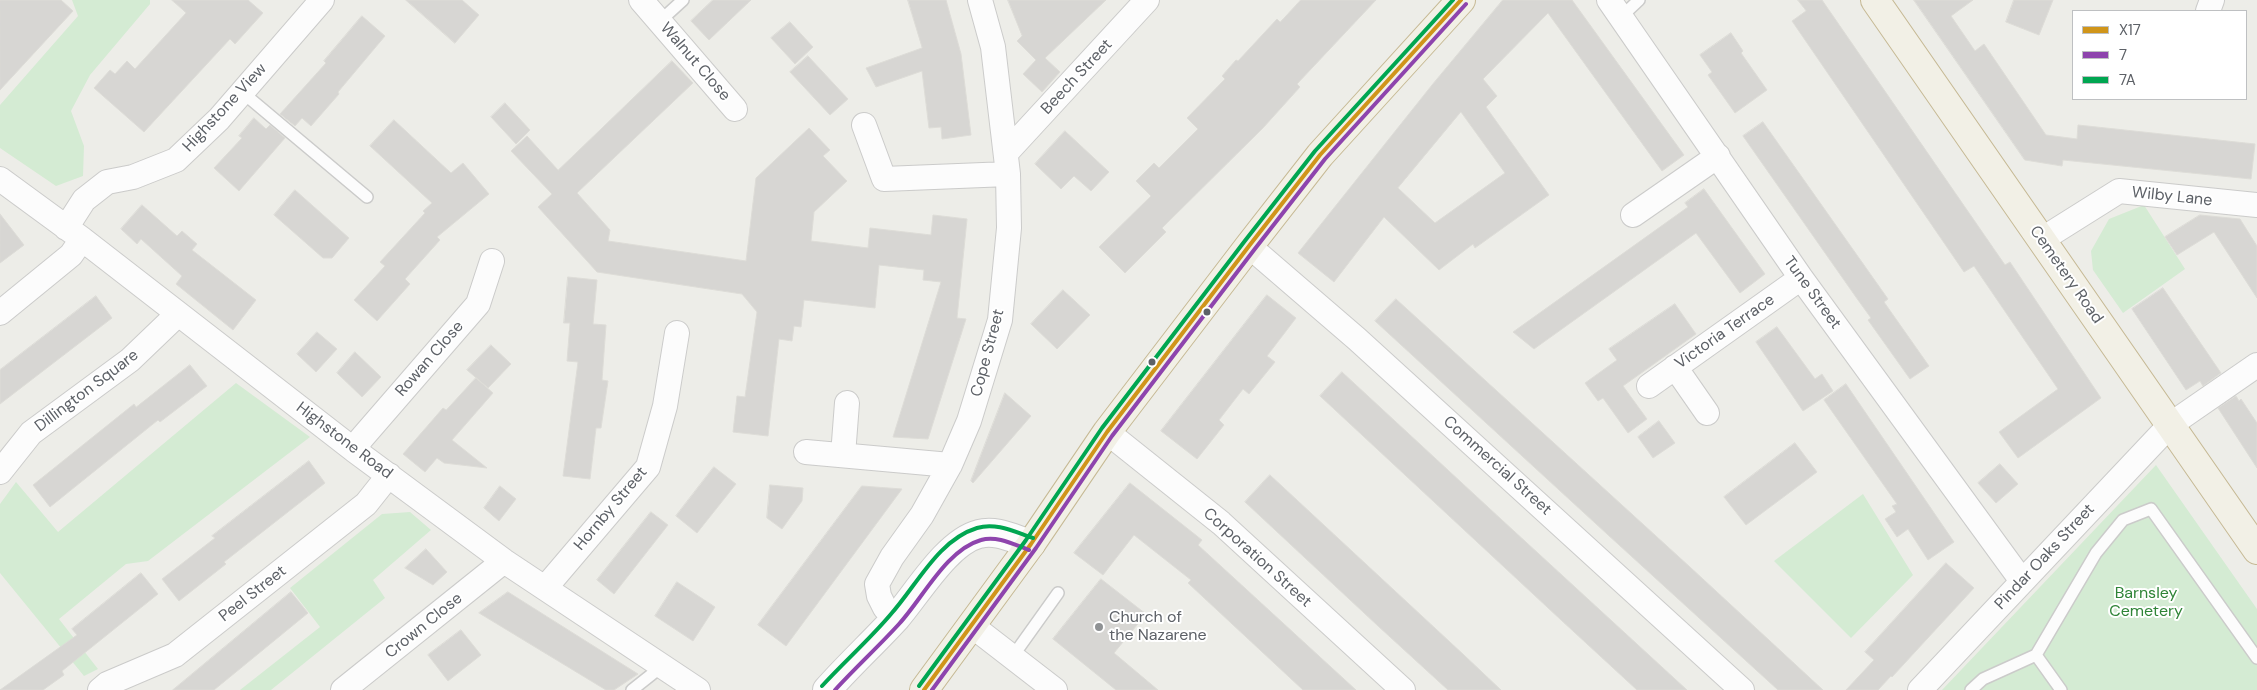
<!DOCTYPE html>
<style>
body{margin:0}
#map{position:relative;width:2257px;height:690px;overflow:hidden;background:#edede8;font-family:"DM Sans",sans-serif}
canvas{display:block}
.legend{position:absolute;left:2072px;top:10px;width:175px;height:90px;box-sizing:border-box;background:#fff;border:1px solid #bec0c2;margin:0;padding:6px 9px;list-style:none;font-size:15px;color:#5d6167}
.legend li{display:flex;align-items:center;gap:10px;height:25px}
.legend b{width:25px;border:1px solid #bec0c2}
</style>
<div id="map">
<canvas width="2257" height="690"></canvas>
<ul class="legend">
<li><b style="height:6px;background:#d0951a"></b>X17</li>
<li><b style="height:6px;background:#8e44ad"></b>7</li>
<li><b style="height:6px;background:#00a651"></b>7A</li>
</ul>
</div>
<script>
const ctx = document.querySelector('canvas').getContext('2d');
ctx.lineJoin = 'round';
function fill(path, color) { ctx.fillStyle = color; ctx.fill(path, 'evenodd'); }
function trace(path, color, width, dash) { ctx.strokeStyle = color; ctx.lineWidth = width; ctx.lineCap = dash ? 'butt' : 'round'; ctx.setLineDash(dash || []); ctx.stroke(path); }
function drawText(font, color, halo, rows, align = 'center') {
  ctx.font = font + ' "DM Sans",sans-serif'; ctx.lineWidth = 4; ctx.setLineDash([]); ctx.textBaseline = 'middle'; ctx.strokeStyle = halo; ctx.fillStyle = color; for (const [text, x, y, turn = 0] of rows) {
    ctx.save(); ctx.translate(x, y); ctx.rotate((+turn || 0) * Math.PI / 180); ctx.textAlign = isNaN(turn) ? turn : align; if (halo) ctx.strokeText(text, 0, 0); ctx.fillText(text, 0, 0); ctx.restore();
  }
}
const green = new Path2D(`
 M72,0H150V4L90,75L71,111L84,146L83,176L56,186L0,148V105L78,16Z
 M2144,205L2185,269L2123,313L2093,270L2091,251L2109,219Z
 M236,383L310,437L148,561L126,564L59,619L98,669L84,676L0,573V504L16,482L58,532Z
 M2156,465L2257,609V690H1942Z
 M1863,494L1913,575L1851,638L1774,561Z
 M410,512L431,530L373,580L385,598L271,690H240L320,627L290,588L382,514Z`);
const building = new Path2D(`
 M0,0H61L73,11L0,90Z
 M172,0H248L263,13L235,44L230,39L144,132L94,88L110,70L115,74L127,61L135,69L186,13Z
 M406,0H462L479,15L455,43Z
 M713,0H751L709,40L691,21Z
 M908,0H946L961,54L971,135L942,139L941,127L929,128L922,71L876,87L866,68L922,48Z
 M1008,0H1106L1045,58L1060,72L1042,92L1023,74L1036,60L1017,41L1022,36Z
 M1301,0H1376L1297,84L1300,87L1263,128L1162,228L1166,232L1125,273L1099,247L1151,196L1136,181L1154,163L1159,168L1198,129L1187,118L1225,79L1222,76L1236,60L1238,61L1277,19L1280,22Z
 M1503,0H1572L1684,155L1662,171L1548,13L1483,79L1497,96L1486,107L1549,195L1475,248L1473,244L1439,270L1384,217L1334,282L1298,253L1432,85ZM1461,112L1505,173L1435,223L1398,188Z
 M1798,0H1822L2005,265L2010,262L2101,398L2018,458L1999,432L2058,389L1974,266L1964,272L1792,21L1806,11Z
 M1914,0H1973L1951,16L1975,51L1984,44L2046,135L2077,139L2078,125L2255,144L2251,179L2063,160L2062,166L2025,160Z
 M2014,0H2053L2039,35L2006,22Z
 M362,16L385,36L338,92L339,94L311,126L302,118L295,126L280,114L326,63L324,61Z
 M790,22L813,47L795,64L771,38Z
 M1731,33L1743,51L1741,53L1767,90L1735,113L1708,75L1712,72L1700,55Z
 M808,56L848,99L830,115L790,72Z
 M672,61L693,83L577,193L610,230L608,241L746,261L756,178L809,128L830,150L823,156L847,181L814,212L811,241L868,248L870,228L931,235L933,215L967,219L957,318L966,319L928,439L893,437L941,282L923,280L924,270L879,265L875,308L804,300L801,327L794,326L792,341L779,339L768,436L733,432L737,396L745,397L757,312L742,294L597,272L538,207L552,194L511,151L527,136L558,170Z
 M505,103L530,130L516,144L491,117Z
 M254,118L266,129L270,125L285,138L239,191L214,168L242,138L239,136Z
 M394,120L451,173L463,163L489,194L437,237L440,240L405,279L410,284L377,321L354,300L385,266L380,262L425,213L423,211L432,203L370,146Z
 M1763,122L1888,299L1884,302L1929,366L1910,379L1868,320L1871,318L1858,300L1743,136Z
 M1065,131L1109,172L1091,191L1074,176L1061,189L1035,164Z
 M1704,189L1765,274L1740,293L1696,233L1534,349L1513,332L1688,207L1685,203Z
 M295,190L349,238L332,258H323L274,215Z
 M142,205L177,236L182,231L197,244L192,250L256,300L233,330L176,284L182,276L141,239L137,244L121,229Z
 M0,214L24,245L0,263Z
 M2200,215L2240,219L2257,246V298L2214,232L2177,255L2165,237Z
 M568,277L597,280L593,324L606,325L602,380L608,381L601,428H596L590,479L563,476L578,362L567,361L570,323H564Z
 M2163,288L2221,373L2203,386L2200,381L2186,390L2132,309Z
 M1063,290L1090,315L1057,349L1031,324Z
 M1267,295L1296,318L1267,356L1275,362L1249,394L1243,389L1219,420L1224,425L1197,459L1161,431Z
 M96,296L112,318L0,404V370Z
 M1396,299L1690,567L1823,690H1778L1607,534L1375,321Z
 M1675,304L1696,334L1623,386L1647,419L1628,433L1603,398L1598,401L1585,383L1617,360L1609,349Z
 M1777,327L1815,379L1822,374L1833,391L1803,411L1756,342Z
 M317,332L337,349L316,372L297,354Z
 M491,345L511,364L488,388L467,370Z
 M355,352L381,377L362,397L337,373Z
 M190,365L207,386L160,422L158,420L50,507L33,485L134,404L136,407Z
 M1342,372L1502,520L1687,690H1637L1561,620L1320,396Z
 M476,378L493,393L452,440L487,468L444,463L437,458L425,472L403,454L443,408L446,410Z
 M1846,384L1954,542L1928,560L1908,529L1897,537L1885,519L1896,512L1892,506L1897,504L1824,400Z
 M1005,393L1031,416L973,483L971,481Z
 M2236,396L2239,401L2241,399L2257,423V468L2218,408Z
 M1659,421L1675,443L1653,458L1638,437Z
 M1795,443L1817,472L1746,525L1724,497Z
 M309,461L325,483L224,562L226,564L179,601L162,579L215,538L212,536Z
 M2000,464L2018,484L1996,503L1978,483Z
 M714,467L736,484L697,533L676,516Z
 M1270,475L1464,655L1501,690H1448L1378,626L1245,502Z
 M1130,483L1202,540L1198,545L1356,690H1303L1188,583L1191,580L1134,535L1103,575L1074,553Z
 M770,485L803,488L802,501L782,529L767,518Z
 M500,486L516,499L499,521L484,508Z
 M862,486L902,489L786,646L758,625Z
 M651,512L668,525L614,594L597,580Z
 M426,549L447,572L433,585L405,568Z
 M1946,563L1974,588L1892,677L1891,676L1878,690H1846L1874,660L1865,652Z
 M141,573L158,594L62,671L64,675L43,690H0L77,635L72,629Z
 M1101,579L1146,614L1114,653L1158,690H1116L1053,639Z
 M677,582L715,607L693,641L655,616Z
 M291,592L308,613L214,690H173Z
 M508,592L638,674L614,690H606L479,613Z
 M461,630L481,655L448,681L428,655Z`);
const service = new Path2D(`
 M1621,17L1639,0
 M660,21L683,0
 M242,92L367,197
 M2036,655L2061,690
 M1013,656L1058,593
 M632,690L661,667
 M1971,690L1983,679L2036,655L2096,553L2123,520L2151,509L2257,658`);
const minor = new Path2D(`
 M641,0L735,109
 M1609,0L1801,278L2022,581
 M2208,11L2212,0
 M864,125L884,179L1008,174
 M1006,153L1147,0
 M0,179L82,239L354,450L504,561L698,690
 M1633,215L1718,156
 M66,228L84,200L107,182L133,177L176,160L219,119L322,0
 M2041,240L2119,191L2257,205
 M1249,246L1357,339L1742,690
 M0,313L71,255L82,239
 M1675,367L1707,413
 M1649,386L1801,278
 M1107,432L1221,523L1403,690
 M354,450L361,439L478,304L492,261
 M806,452L950,465
 M843,455L847,403
 M0,472L31,433L130,360L178,314
 M545,588L648,467L665,406L677,333
 M897,617L885,608L879,596L877,584L892,557L922,515L950,465L969,421L1000,320L1009,228L1008,174L993,47L980,0
 M971,625L1055,690
 M100,690L107,684L175,655L366,504L389,475
 M343,690L504,561
 M1920,690L2170,425L2257,365`);
const tertiary = new Path2D(`
 M827,690C849,665 874,642 896,618C917,594 947,542 979,534C996,529 1014,539 1031,544`);
const trunk = new Path2D(`
 M1875,0L2257,550
 M924,690L1031,544L1107,432L1249,246L1320,155L1461,0`);
const bus1 = new Path2D(`
 M924,690L1031,544L1107,432L1249,246L1320,155L1461,0`);
const bus2 = new Path2D(`
 M835,690C856,667 879,646 899,624C923,598 946,550 981,540C997,535 1015,545 1029,550
 M932,690L1036,548L1112,436L1254,250L1325,159L1466,4`);
const bus3 = new Path2D(`
 M822,686C845,661 870,639 891,614C917,585 938,540 977,528C996,522 1015,532 1033,538
 M919,686L1026,540L1102,428L1244,242L1315,151L1453,0`);
const markers = [
 [1207,312,4.5,"#5d6167"],
 [1152,362,4.5,"#5d6167"],
 [1099,627,5,"#8f9294"]
];
const streetNames = [
 ["Walnut Close",695,62,49],
 ["Beech Street",1077,77,-47],
 ["Highstone View",225,108,-47],
 ["Wilby Lane",2172,197,6],
 ["Cemetery Road",2066,275,55],
 ["Tune Street",1812,293,54],
 ["Victoria Terrace",1725,332,-35],
 ["Cope Street",988,353,-75],
 ["Rowan Close",430,359,-49],
 ["Dillington Square",87,391,-37],
 ["Highstone Road",344,441,37],
 ["Commercial Street",1497,466,42],
 ["Hornby Street",611,509,-50],
 ["Pindar Oaks Street",2045,557,-47],
 ["Corporation Street",1257,558,42],
 ["Peel Street",253,594,-38],
 ["Crown Close",424,626,-39]
];
const parkNames = [
 ["Barnsley",2146,594],
 ["Cemetery",2146,612]
];
const poiNames = [
 ["Church of",1109,618],
 ["the Nazarene",1109,636]
];
fill(green, '#d4ebd3');
fill(building, '#d7d6d3');
trace(building, '#dddcd7', 1);
trace(service, '#cbcbca', 14);
trace(minor, '#cbcbca', 26);
trace(tertiary, '#cbcbca', 30);
trace(trunk, '#c6b994', 30);
trace(service, '#fcfcfc', 11);
trace(minor, '#fcfcfc', 24);
trace(tertiary, '#fcfcfc', 28);
trace(trunk, '#f2f0e6', 28);
trace(bus1, '#d0951a', 4);
trace(bus2, '#8e44ad', 4);
trace(bus3, '#00a651', 4);
for (const [x, y, r, color] of markers) { const dot = new Path2D(); dot.arc(x, y, r, 0, 2 * Math.PI); ctx.fillStyle = color; ctx.fill(dot); trace(dot, '#fff', 2); }
drawText('16px', '#5d6167', '#fff', streetNames);
drawText('16px', '#2f8437', '#fff', parkNames);
drawText('16px', '#5d6167', '#fff', poiNames, 'left');
</script>
